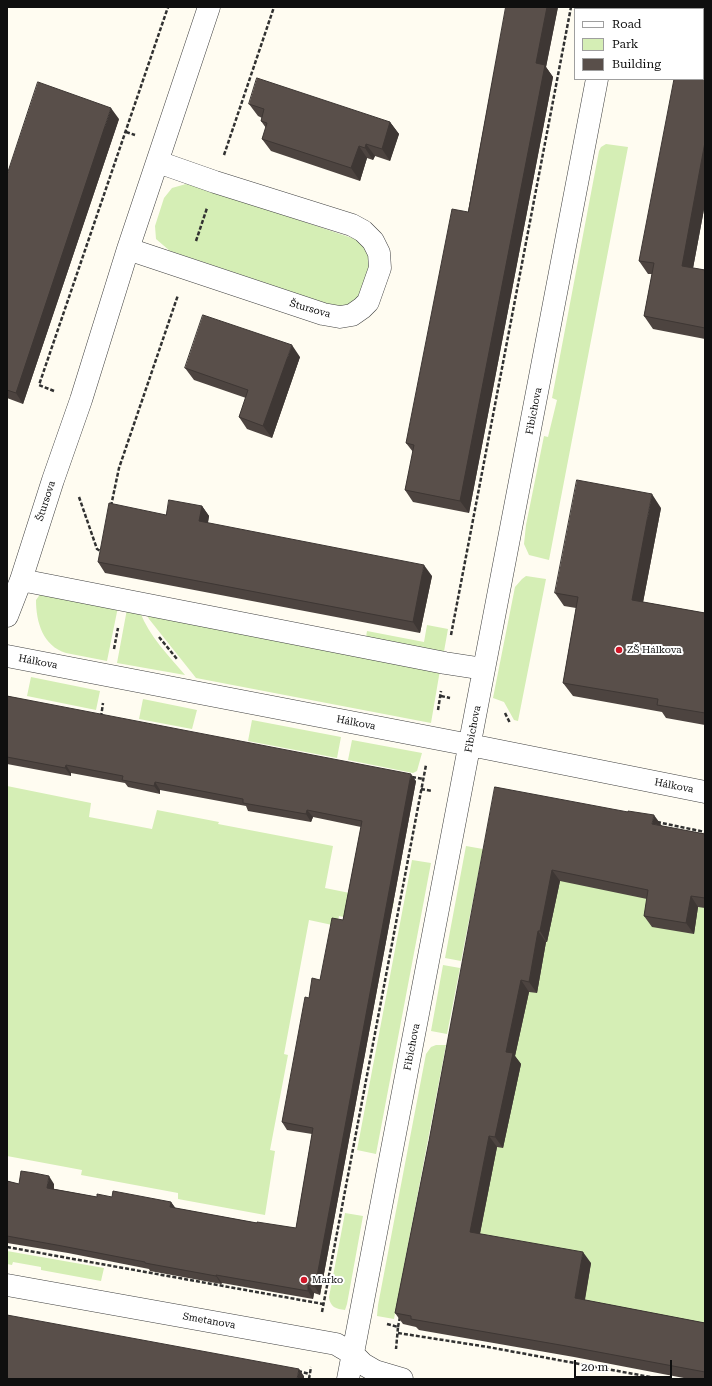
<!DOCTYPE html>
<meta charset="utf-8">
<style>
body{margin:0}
#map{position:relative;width:712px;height:1386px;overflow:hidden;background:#fffcf1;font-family:"Roboto Serif",serif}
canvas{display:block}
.frame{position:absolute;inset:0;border:8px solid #0f0f0f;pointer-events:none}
.legend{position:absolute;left:574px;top:8px;width:130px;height:72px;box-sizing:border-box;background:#fff;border:1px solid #9f9f9f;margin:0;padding:5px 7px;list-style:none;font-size:12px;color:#0f0f0f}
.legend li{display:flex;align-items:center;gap:8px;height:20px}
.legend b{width:20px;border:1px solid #9f9f9f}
.scale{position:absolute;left:574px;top:1360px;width:98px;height:18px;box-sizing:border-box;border:2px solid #0f0f0f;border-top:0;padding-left:5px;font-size:12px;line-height:14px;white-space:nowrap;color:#0f0f0f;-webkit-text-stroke:3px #fff;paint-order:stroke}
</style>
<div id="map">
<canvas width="712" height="1386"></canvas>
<div class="frame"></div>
<ul class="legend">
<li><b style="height:5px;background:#fff"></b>Road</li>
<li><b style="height:11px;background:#d5eeb5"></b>Park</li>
<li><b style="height:11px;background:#594f4a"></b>Building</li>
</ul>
<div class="scale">20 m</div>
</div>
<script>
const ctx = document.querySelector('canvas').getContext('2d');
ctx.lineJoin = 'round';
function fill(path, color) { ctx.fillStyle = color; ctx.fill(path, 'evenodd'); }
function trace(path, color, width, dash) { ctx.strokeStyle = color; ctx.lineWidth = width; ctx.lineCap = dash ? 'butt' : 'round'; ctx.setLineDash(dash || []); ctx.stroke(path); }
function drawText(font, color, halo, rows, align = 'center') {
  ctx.font = font + ' "Roboto Serif",serif'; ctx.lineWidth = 4; ctx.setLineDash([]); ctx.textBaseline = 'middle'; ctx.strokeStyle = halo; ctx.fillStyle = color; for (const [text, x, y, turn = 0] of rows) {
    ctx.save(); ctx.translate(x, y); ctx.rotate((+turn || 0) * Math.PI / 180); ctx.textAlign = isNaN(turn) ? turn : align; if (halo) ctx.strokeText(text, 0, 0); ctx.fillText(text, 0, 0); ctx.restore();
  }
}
const green = new Path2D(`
 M606,144L628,147L549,560L529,555L524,544L526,525L544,436L548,437L557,400L552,398L599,151L601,147Z
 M186,184L195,185L355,239C374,252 371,266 364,286C361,293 359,299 352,304C348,306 341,306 337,307L170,251L156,239L155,226L164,198L172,188Z
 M526,576L546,579L518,721L514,720L504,702L493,698L515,587L522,579Z
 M41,593L118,607L107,661L66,653C43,646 36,622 36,600Z
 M127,609L140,612C149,636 169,656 185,675L117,663Z
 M146,613L440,670L431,723L196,678L149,619Z
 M427,625L448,629L443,657L366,637L367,631L424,642Z
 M31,677L100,691L96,710L27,696Z
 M143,699L197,710L192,729L139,719Z
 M252,720L341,737L337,758L248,741Z
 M352,740L422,753L417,771L413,773L348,760Z
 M7,786L91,803L89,817L152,829L157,810L219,822L218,824L333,846L325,888L394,902L388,926L339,916L337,926L309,920L284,1054L288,1055L270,1150L275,1151L265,1215L178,1199V1193L81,1175L82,1170L7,1156Z
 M522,824L705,858V1340L432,1296Z
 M466,846L483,849L461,961L445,958Z
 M412,860L431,863L376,1154L357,1150Z
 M443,965L460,968L447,1034L431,1031Z
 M436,1045H446L394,1319L377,1316L378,1305L426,1054L431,1047Z
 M345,1213L363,1216L347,1304L345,1310C336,1309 330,1307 329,1297Z
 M7,1251L104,1268L101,1281L41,1270V1267L13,1262L12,1265L7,1264Z`);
const path = new Path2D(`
 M126,132L135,135
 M224,155L274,7
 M196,241L207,208
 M54,391L39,385L168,7
 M79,497L97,549L102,552
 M111,506L119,468L178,295
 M451,635L571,7
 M159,637L177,659
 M114,649L118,628
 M441,696L450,698
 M438,710L441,691
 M505,713L510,723
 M101,717L103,703
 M412,777L423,779
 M421,789L432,791
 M657,822L705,832
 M7,1247L323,1304
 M322,1312L426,765
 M387,1324L398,1327L396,1349
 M398,1327L400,1317
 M398,1333L488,1347L661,1379
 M298,1371L310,1374
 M309,1379L311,1367`);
const minor = new Path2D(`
 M611,9V7
 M128,249L323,314L340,317L352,315L362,308L368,302L380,268L379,253L373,241L363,231L352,225L215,182L158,162
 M21,580L445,663L484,669
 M7,616L21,580L53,480L81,400L128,249L209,7
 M7,656L470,745L705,792
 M7,1285L336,1344L353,1354L363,1364L375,1371L402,1379
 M348,1379L597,79`);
const wall = new Path2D(`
 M506,7H558L546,67L553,77L469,513L413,502L405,490L413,452L406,443L468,212Z
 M705,10V204L693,268L705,270V339L653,329L644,316L652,274H648L639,261Z
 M249,104L390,122L399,134L390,161L375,156L373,160L367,158L360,181L271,151L262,139L266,128L261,121L262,118L258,116Z
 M119,119L23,404L7,398V175Z
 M300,357L272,438L247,429L239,417L246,398L194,380L185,368Z
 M202,506L209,516L208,523L432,576L420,633L105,573L98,562L166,515Z
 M661,508L643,602L705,613V725L666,718L662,712L573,696L563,683L576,608L564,606L555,593Z
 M7,696L416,781L320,1295L314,1293L313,1299L222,1283L221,1284L150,1271L149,1269L68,1253L7,1243V1181L19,1184H54V1189L97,1197H112L171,1202L175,1208L257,1223L296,1228L312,1134L287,1130L282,1122L309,998L320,980L343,920L361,827L313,817L311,822L248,811L246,806L160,790V794L128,787L125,783L71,773V776L7,764Z
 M495,787L662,826L705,834V908L698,907L694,934L652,927L644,916L647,899L560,881L547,942H546L537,993L529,992L515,1056L521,1064L503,1148L497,1147L480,1234L591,1263L585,1300L705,1323V1379H689L574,1357L419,1330L416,1327L403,1324L395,1313L429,1141Z`);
const shadedWall = new Path2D(`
 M547,7H558L546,67L553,77L469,513L460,501L536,63Z
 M111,108L119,119L23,404L16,393Z
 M390,122L399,134L390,161L382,149Z
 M705,142V204L691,279L682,266Z
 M366,144L375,156L373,160L365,148Z
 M359,146L367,158L360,181L351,168Z
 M292,345L300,357L272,438L263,426Z
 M652,494L661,508L641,613L632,600Z
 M202,506L209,516L206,532L199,521Z
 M424,565L432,576L420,633L413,622Z
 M66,765L71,773V776L65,768Z
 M411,774L416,781L320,1295L315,1287Z
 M155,782L160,790V794L154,786Z
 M307,810L313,817L311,822L306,814Z
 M654,815L662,826L652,824Z
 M552,870L560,881L547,942L540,931Z
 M691,896L698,907L694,934L686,923Z
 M538,931L546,942L537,993L529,982Z
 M521,980L529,992L515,1056L521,1064L503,1148L495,1137L506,1052Z
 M489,1136L497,1147L478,1243L470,1232Z
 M49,1176L54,1184L53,1196L47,1188Z
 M171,1202L177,1210L170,1207Z
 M583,1252L591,1263L583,1309L575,1298Z
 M216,1275L222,1283L221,1284L216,1276Z
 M308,1285L314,1293L313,1299L308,1291Z
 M299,1369L304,1376V1379H297Z`);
const building = new Path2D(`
 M506,7H547L536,63L545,65L460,501L405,490L414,445L406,443L452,209L468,212Z
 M687,7H691L702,9H687Z
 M703,9L705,10V142L682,266L705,270V328L644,316L654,263L639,261L674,79H703Z
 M257,78L390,122L382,149L366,144L365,148L359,146L351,168L262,139L267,123L261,121L264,109L249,104Z
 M38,82L111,108L16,393L7,390V175Z
 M203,315L292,345L263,426L239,417L248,390L185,368Z
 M577,480L652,494L632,600L705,613V713L657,705L658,699L563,683L578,597L555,593Z
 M169,500L202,506L199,521L424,565L413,622L98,562L109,503L166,515Z
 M7,696L411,774L315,1287L308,1285V1291L216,1275V1276L145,1263V1262L62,1246L7,1236V1181L19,1184L21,1171L34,1173L49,1176L47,1188L97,1197V1194L112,1197L113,1191L171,1202L170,1207L257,1223V1222L296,1228L313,1128L282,1122L305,997L309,998L312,978L320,980L332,918L343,920L362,821L307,810L306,814L243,803V799L155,782L154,786L122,780L123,776L66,765L65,768L7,757Z
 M495,787L628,812V811L654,815L652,824L705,834V898L691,896L686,923L644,916L648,890L552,870L540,931H538L529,982L521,980L506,1052L513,1053L495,1137L489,1136L470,1232L583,1252L575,1298L705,1323V1372L566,1346L411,1319V1316L395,1313L429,1141Z
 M7,1315L299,1369L297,1379H7Z`);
const markers = [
 [619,650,4,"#cf1728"],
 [304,1280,4,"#cf1728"]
];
const streetNames = [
 ["Štursova",310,309,16],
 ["Fibichova",534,411,-79],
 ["Štursova",46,501,-72],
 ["Hálkova",38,662,11],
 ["Hálkova",356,723,11],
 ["Fibichova",473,729,-79],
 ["Hálkova",674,786,11],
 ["Fibichova",412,1047,-79],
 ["Smetanova",209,1321,10]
];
const poiNames = [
 ["ZŠ Hálkova",627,650],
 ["Marko",312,1280]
];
fill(green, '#d5eeb5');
trace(minor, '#424242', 23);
trace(path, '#313131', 2.5, [4, 2]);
trace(minor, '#fff', 22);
fill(wall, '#4d4440');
fill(shadedWall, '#3e3734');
fill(building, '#594f4a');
trace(building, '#3e3734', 1);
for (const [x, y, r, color] of markers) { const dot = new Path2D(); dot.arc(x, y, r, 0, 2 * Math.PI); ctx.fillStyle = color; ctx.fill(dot); trace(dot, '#fff', 1.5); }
drawText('10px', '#0f0f0f', '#fff', streetNames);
drawText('10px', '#0f0f0f', '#fff', poiNames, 'left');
</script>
